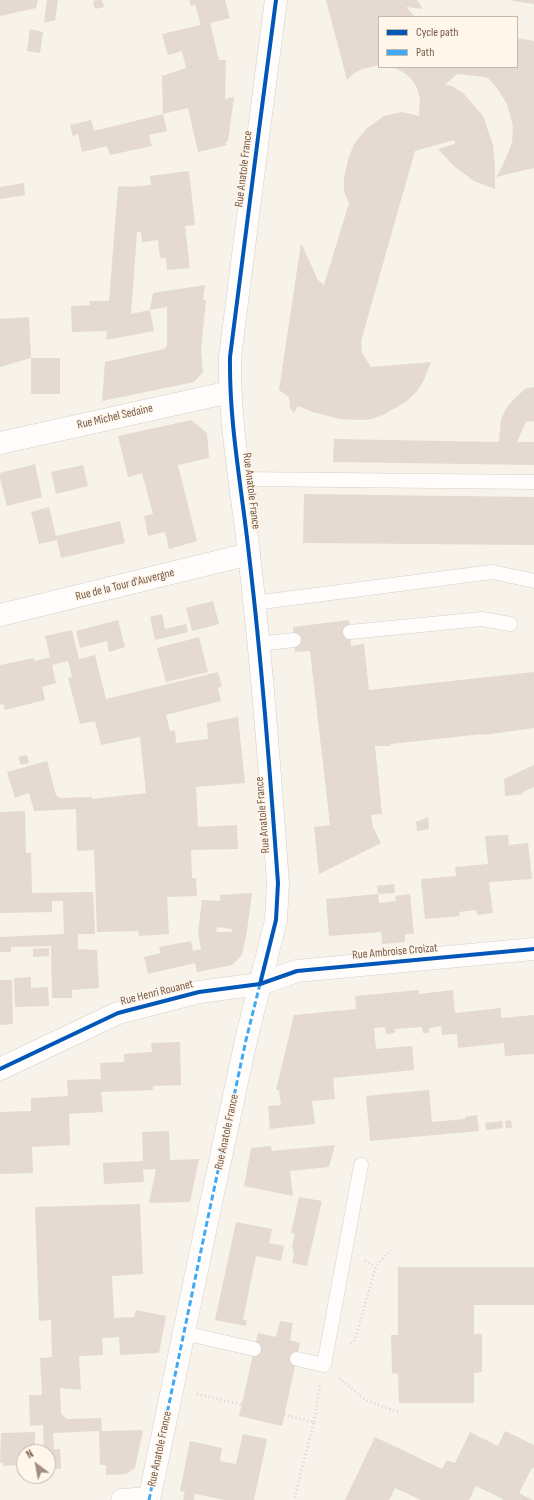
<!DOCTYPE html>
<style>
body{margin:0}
#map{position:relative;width:534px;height:1500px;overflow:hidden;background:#f7f2ea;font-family:"Sofia Sans Condensed",sans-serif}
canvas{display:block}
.legend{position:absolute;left:378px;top:16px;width:140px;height:52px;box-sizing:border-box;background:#fff7eb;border:1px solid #c8b8aa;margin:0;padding:5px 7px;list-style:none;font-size:12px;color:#765949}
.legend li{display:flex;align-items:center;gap:8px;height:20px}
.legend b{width:20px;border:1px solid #c8b8aa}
.north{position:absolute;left:16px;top:1444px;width:40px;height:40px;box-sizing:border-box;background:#fff7eb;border:1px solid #c8b8aa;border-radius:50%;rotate:328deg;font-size:11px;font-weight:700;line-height:16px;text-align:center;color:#765949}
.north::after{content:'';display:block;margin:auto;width:14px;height:18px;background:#a38f81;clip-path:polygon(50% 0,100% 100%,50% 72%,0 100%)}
</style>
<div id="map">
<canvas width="534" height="1500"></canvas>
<ul class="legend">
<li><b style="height:5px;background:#0057b8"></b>Cycle path</li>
<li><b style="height:5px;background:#3fa9f5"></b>Path</li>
</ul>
<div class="north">N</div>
</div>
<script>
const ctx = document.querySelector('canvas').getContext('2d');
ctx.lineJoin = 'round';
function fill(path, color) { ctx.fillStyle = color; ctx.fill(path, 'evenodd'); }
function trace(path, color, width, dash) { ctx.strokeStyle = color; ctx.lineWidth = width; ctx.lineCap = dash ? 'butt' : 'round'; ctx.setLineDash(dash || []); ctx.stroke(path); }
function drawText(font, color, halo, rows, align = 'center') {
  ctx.font = font + ' "Sofia Sans Condensed",sans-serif'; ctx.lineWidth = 3; ctx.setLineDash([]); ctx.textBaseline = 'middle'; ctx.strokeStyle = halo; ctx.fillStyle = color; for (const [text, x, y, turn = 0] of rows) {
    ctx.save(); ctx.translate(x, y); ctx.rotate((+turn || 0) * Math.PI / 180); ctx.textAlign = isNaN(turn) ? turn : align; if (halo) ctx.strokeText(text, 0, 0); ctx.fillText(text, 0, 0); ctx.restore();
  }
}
const building = new Path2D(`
 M0,0H38L36,8L0,16Z
 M47,0H58L55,20L44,23Z
 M98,0H102L104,7L95,9L93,1Z
 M189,0H225L230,18L210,23L219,60H226L225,99L234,97L228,141L225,142L227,145L198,152L188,108L163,114L162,76L186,68L182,51L168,55L162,34L201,25L195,4L191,6Z
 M326,0H417L423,9L406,7L415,17H379V65L362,69L353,74L347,80Z
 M513,0H534V4L513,1Z
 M30,29L43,32L40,53L27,51Z
 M517,38L534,41V168L496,177L501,169L509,151L512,142L513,128L511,118L507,104L497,88L489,79L485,77L457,74L445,85L452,86L463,93L483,116L493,145L495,168V189L474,181L455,167L438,149L455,144L454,140L415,151L361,341L362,353L371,367L431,362L424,380L418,390L407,401L385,414L371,419L362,420L340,419L313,412L298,406L294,413L290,408L289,397L279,390L301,243L318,280L324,285L349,203L344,192V178L348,160L354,144L366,129L384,116L402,112L419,116L420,99L417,88L412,80L406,74L393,67H517Z
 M163,114L167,131L149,135L152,146L110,155L107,146L82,152L78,134L73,136L70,125L91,120L94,131Z
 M189,171L195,225L185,226L190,268L167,270L166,258H160L158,240L142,242L141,232H137L131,314L150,310L154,331L106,340L107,331L72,332L71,306L90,305L89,301H109L118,187L129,186V187L151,185L150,176Z
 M24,183L25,195L0,199V187Z
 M205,285L203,300H206L201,350L203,372L194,382L102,401L105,362L164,349L167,346V307L150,310L153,293Z
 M29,317L31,358H60V394H31V358L0,367V319Z
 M534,387V421L526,422L517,442H534V465L333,462L334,439L499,442L501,419L507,407L514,399L525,389Z
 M191,420L207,433L209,458L178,465L197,541L169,549L165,532L148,536L144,516L153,514L142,473L128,477L118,436Z
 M35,464L42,497L7,506L0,478V473Z
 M83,465L88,486L56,494L51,472Z
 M304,494L534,497V545L303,543Z
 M49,507L56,536L120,521L125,543L61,558L57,540L39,544L31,512Z
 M213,601L219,624L192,631L186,608Z
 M162,614L165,629L186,624L188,632L155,640L150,617Z
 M118,620L125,647L109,652L107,641L80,648L76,631Z
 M349,620L351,646L364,644L369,690L534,672V728L483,735V734L390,744L391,746H375L382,814L371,815L373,827L381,843L319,874L314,827L330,825L310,651L295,652L293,627Z
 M72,630L79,659L95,655L106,699L218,672L222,686L218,688L221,701L166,715L170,731L175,730L176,743L208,739L207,723L238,717L245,783L196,787L198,827L237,825L238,849L191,850L192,878H196L197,896L167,897L169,934L139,936L138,931L97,932L94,850L77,851L76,809L34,811L29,793L15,798L7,772L47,761L56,795L60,798L92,797V799L146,793L140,737L101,745L95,721L80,724L68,678L72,677L68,661L52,665L56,683L42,687L45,700L5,710L3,704L0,705V665L34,658L35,661L50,657L45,636Z
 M199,637L208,672L166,682L157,648Z
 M27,755L29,763L21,765L18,757Z
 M534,765V787L523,792V794L505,796L504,779Z
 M25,811L26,853H31L32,893L93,892L95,934H78V949L97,950L99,988L72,990V998H52L51,946L11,947V952H0V937L64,934L63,901H52V912L0,913V812Z
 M428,817L429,829L417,831L416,822Z
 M508,835L509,845L528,843L532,879L489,882L493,913L477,915L476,910L459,912L460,916L425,919L421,879L456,876L455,867L488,864L485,836Z
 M394,884L395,893L378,894L377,886Z
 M252,893L247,931L242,955L232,965L197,972L195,963L148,974L144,957L161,953L159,947L191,941L193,951L201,949L198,933L202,900L220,901V895ZM217,927L232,929V932H216Z
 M378,894L379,903L396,901L395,896L410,894L414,934H405V942L382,944L381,932L329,936L326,899Z
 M49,948V956L33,957V949Z
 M31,977V988L48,987L49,1006L15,1007L14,978Z
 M0,980H12L13,1024L0,1025Z
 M419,990V994L453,990L455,1013L501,1008V1018L534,1015V1054L505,1056L504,1043L458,1048L457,1034L442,1035L441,1026L429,1028V1033H423L422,1027L395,1029V1033L386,1034L385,1027L374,1028L376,1049L412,1046L414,1070L333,1078L335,1099L312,1101L315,1124L270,1129L268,1106L281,1105L279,1090H276L294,1015L356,1009L355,996Z
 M180,1042L181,1085L153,1086V1090L101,1092L103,1112L69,1114L70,1145L32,1147L33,1173L0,1174V1112L31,1111V1098L68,1096L67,1080L101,1079L100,1063L124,1062V1054L152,1052L151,1043Z
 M429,1090L432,1122L465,1119V1117L477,1115L479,1131L370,1141L366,1096Z
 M511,1120L512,1128H506L505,1121Z
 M502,1121L503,1128L486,1130L485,1123Z
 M169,1131L170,1160L199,1159L190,1202L149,1203L156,1169L143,1170L144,1182L104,1184L103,1163L143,1161L142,1132Z
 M335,1145L329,1167L290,1171L293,1196L244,1186L251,1148L271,1146L272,1151Z
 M299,1197L322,1201L307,1266L292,1263L294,1253L292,1246L295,1234L291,1233Z
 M140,1204L143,1274L112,1276L114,1318L134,1317L136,1310L166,1316L159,1353L120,1355L119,1337L102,1338L103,1355L79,1356L81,1390L60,1388L61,1414L67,1419L101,1418L102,1431L143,1430L135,1468L126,1474L106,1475V1465H100L99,1431L53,1433L54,1449H60L61,1469H48V1452H44L43,1425L30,1426L29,1395H42L40,1358L52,1357L51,1320L39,1321L35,1207Z
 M236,1222L272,1229L269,1243L284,1246L281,1261L256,1256L243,1320H247L246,1326L215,1320Z
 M398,1267H534V1305H474V1334H482V1372L474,1373V1403H399L398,1374L392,1373L391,1335H398Z
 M280,1321L293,1323L290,1340L300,1343L282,1426L239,1416L258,1333L276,1337Z
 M505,1431L534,1445V1467L532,1468L519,1493L533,1500H502L503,1499L476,1486L469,1500H421L395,1488L389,1500H345L375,1437L442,1469L447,1460L455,1463L470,1432L498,1446Z
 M35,1432V1452H24V1465L3,1466V1462L0,1463L1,1433Z
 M243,1434L267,1439L254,1500H225L195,1494L194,1500H183L185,1492L180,1491L190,1441L222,1448L220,1461L236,1464Z`);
const path = new Path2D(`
 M365,1261L376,1266
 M351,1344L355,1340L376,1266L391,1250
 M339,1378L365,1400L398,1412
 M197,1394L242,1405
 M284,1415L314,1422L294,1500
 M314,1422L320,1385`);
const lane = new Path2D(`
 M238,479L534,482
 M254,603L492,572L534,581
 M350,632L482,619L510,624
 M258,644L294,640
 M184,1333L254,1349
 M297,1359L324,1365L361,1165`);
const street = new Path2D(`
 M0,443L230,392
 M0,615L249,554
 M0,1069L118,1013L199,992L260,984L297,971L534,949
 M122,1500L149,1498
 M149,1500L207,1222L246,1040L260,984`);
const secondary = new Path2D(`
 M260,984L276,920L278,883C270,774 262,664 249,555C242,489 229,425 230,357L260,122L276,0`);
const quiet = new Path2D(`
 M149,1500L207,1222L246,1040L260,984`);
const cycleway = new Path2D(`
 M260,984L276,920L278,883C270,774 262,664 249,555C242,489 229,425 230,357L260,122L276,0
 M0,1069L118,1013L199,992L260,984L297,971L534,949`);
const streetNames = [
 ["Rue Anatole France",244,169,-83],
 ["Rue Michel Sedaine",115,417,-13],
 ["Rue Anatole France",251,491,83],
 ["Rue de la Tour d'Auvergne",125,585,-14],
 ["Rue Anatole France",263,815,-95],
 ["Rue Ambroise Croizat",395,952,-5],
 ["Rue Henri Rouanet",157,993,-14],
 ["Rue Anatole France",227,1132,-78],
 ["Rue Anatole France",160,1449,-78]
];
fill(building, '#e4dad1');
trace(lane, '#d6cec7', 15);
trace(street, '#d6cec7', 23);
trace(secondary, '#d6cec6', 23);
trace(path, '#dad2cd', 2.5, [1, 3]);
trace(lane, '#fefdfc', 14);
trace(street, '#fefdfc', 22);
trace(secondary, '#fefdfc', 22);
trace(quiet, '#3fa9f5', 3, [6, 3]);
trace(cycleway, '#0057b8', 4);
drawText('12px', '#765949', '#fff7eb', streetNames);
</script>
